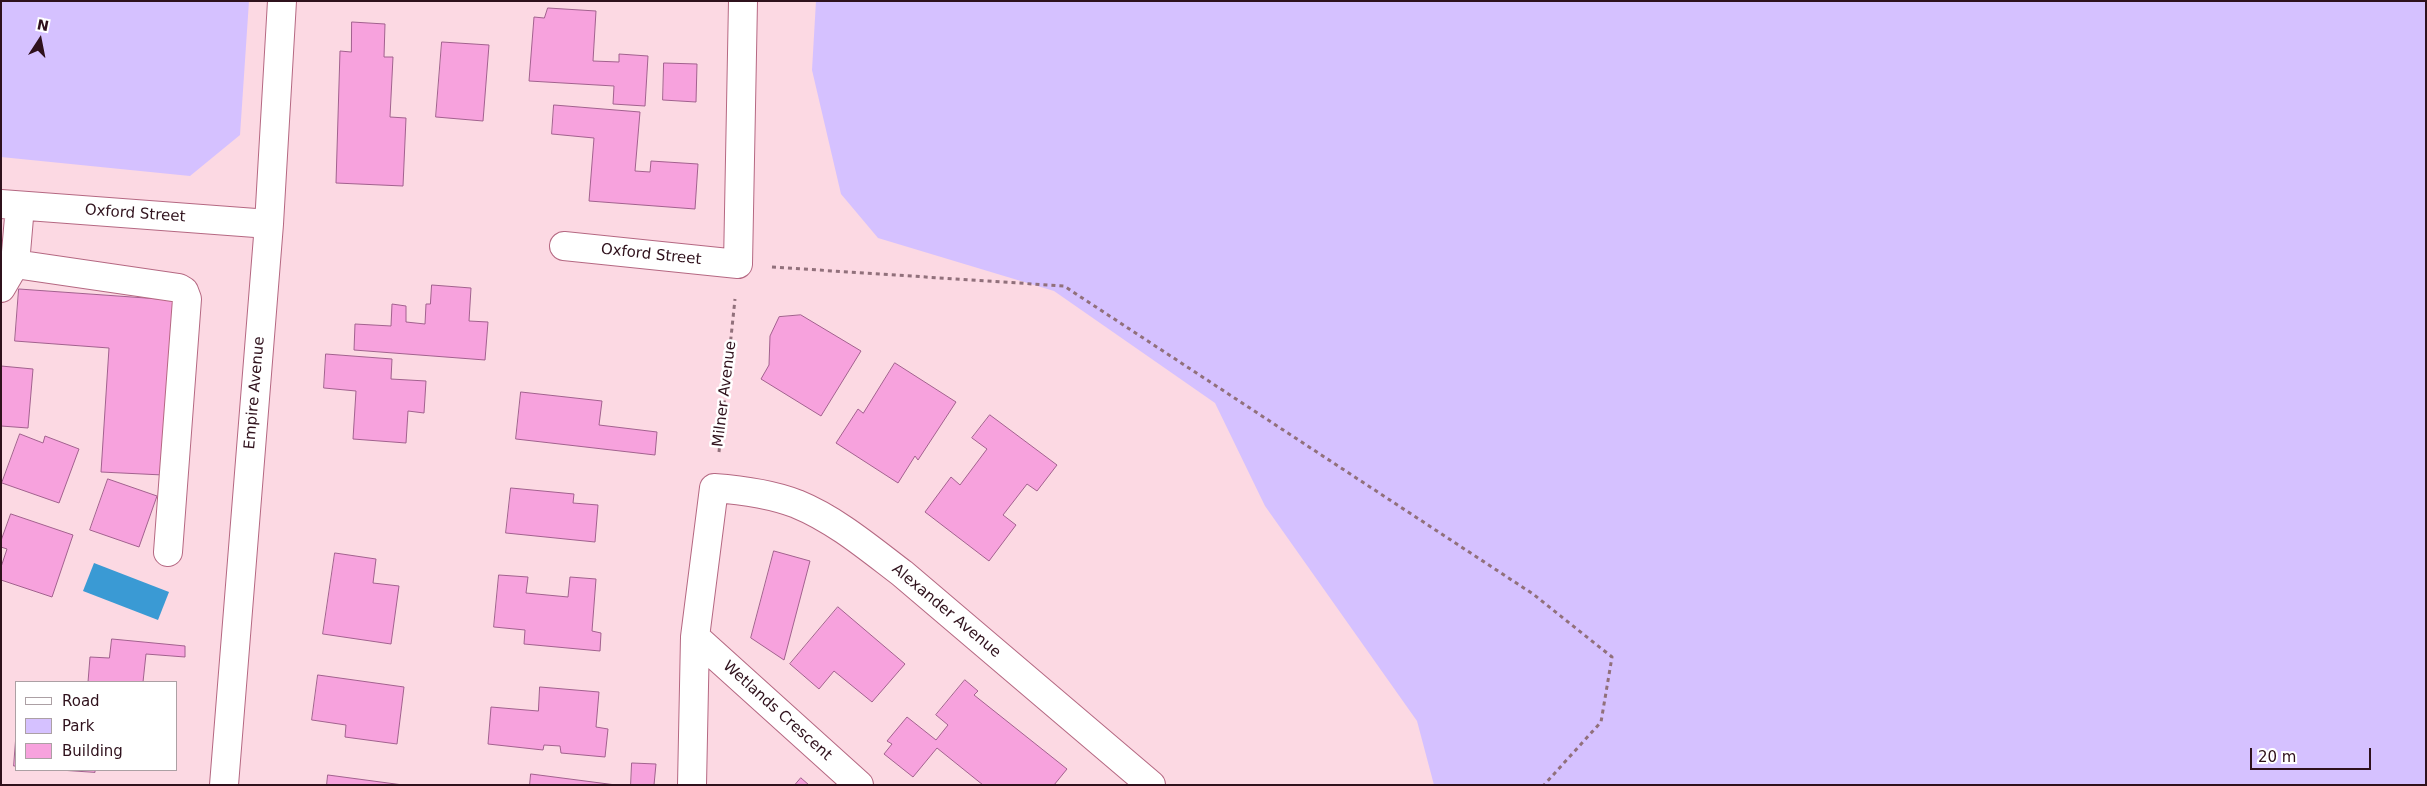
<!DOCTYPE html>
<style>
body{margin:0}
#map{position:relative;width:2427px;height:786px;overflow:hidden;background:#fcd9e3;font-family:"DejaVu Sans",sans-serif}
canvas{display:block}
.frame{position:absolute;inset:0;border:2px solid #2f111c;pointer-events:none}
.legend{position:absolute;left:15px;top:681px;width:162px;height:90px;box-sizing:border-box;background:#fff;border:1px solid #aca0a4;margin:0;padding:6px 9px;list-style:none;font-size:15px;color:#2f111c}
.legend li{display:flex;align-items:center;gap:10px;height:25px}
.legend b{width:25px;border:1px solid #aca0a4}
.north{position:absolute;left:15px;top:15px;width:50px;height:50px;-webkit-text-stroke:4px #fff;paint-order:stroke;rotate:11deg;font-size:14px;font-weight:700;line-height:20px;text-align:center;color:#2f111c}
.north::after{content:'';display:block;margin:auto;width:18px;height:22px;background:#2f111c;clip-path:polygon(50% 0,100% 100%,50% 72%,0 100%)}
.scale{position:absolute;left:2250px;top:748px;width:121px;height:22px;box-sizing:border-box;border:2px solid #2f111c;border-top:0;padding-left:6px;font-size:15px;line-height:18px;white-space:nowrap;color:#2f111c;-webkit-text-stroke:4px #fff;paint-order:stroke}
</style>
<div id="map">
<canvas width="2427" height="786"></canvas>
<div class="frame"></div>
<ul class="legend">
<li><b style="height:6px;background:#fff"></b>Road</li>
<li><b style="height:14px;background:#d5c1ff"></b>Park</li>
<li><b style="height:14px;background:#f7a2dd"></b>Building</li>
</ul>
<div class="north">N</div>
<div class="scale">20 m</div>
</div>
<script>
const ctx = document.querySelector('canvas').getContext('2d');
ctx.lineJoin = 'round';
function fill(path, color) { ctx.fillStyle = color; ctx.fill(path, 'evenodd'); }
function trace(path, color, width, dash) { ctx.strokeStyle = color; ctx.lineWidth = width; ctx.lineCap = dash ? 'butt' : 'round'; ctx.setLineDash(dash || []); ctx.stroke(path); }
function drawText(font, color, halo, rows, align = 'center') {
  ctx.font = font + ' "DejaVu Sans",sans-serif'; ctx.lineWidth = 5; ctx.setLineDash([]); ctx.textBaseline = 'middle'; ctx.strokeStyle = halo; ctx.fillStyle = color; for (const [text, x, y, turn = 0] of rows) {
    ctx.save(); ctx.translate(x, y); ctx.rotate((+turn || 0) * Math.PI / 180); ctx.textAlign = isNaN(turn) ? turn : align; if (halo) ctx.strokeText(text, 0, 0); ctx.fillText(text, 0, 0); ctx.restore();
  }
}
const green = new Path2D(`
 M1,1H249L240,135L190,176L1,157Z
 M816,1H2426V785H1434L1417,721L1265,506L1215,403L1054,291L878,238L841,194L812,70Z`);
const water = new Path2D(`
 M94,563L169,592L158,620L83,591Z`);
const building = new Path2D(`
 M548,8L596,11L593,61L619,62V54L648,56L645,106L613,104L614,86L529,81L534,17L544,18Z
 M352,22L385,24L384,57H393L390,117L406,118L403,186L336,183L340,51L351,52Z
 M442,42L489,45L483,121L436,117Z
 M664,63L697,64L696,102L663,100Z
 M554,105L640,112L635,171L650,172L651,161L698,164L695,209L589,201L594,138L552,134Z
 M432,285L471,288L469,321L488,322L485,360L354,350L355,324L391,326L392,304L406,306V322L425,324L426,304H430Z
 M19,289L174,300L163,475L101,472L109,348L15,341Z
 M801,315L861,351L821,416L761,379L769,365L770,336L779,317Z
 M326,354L392,359L391,379L426,381L424,413L408,411L406,443L353,439L356,391L324,388Z
 M895,363L956,402L918,460L915,456L898,483L836,443L858,409L863,413Z
 M1,366L33,369L28,428L1,426Z
 M521,392L602,401L599,425L657,432L655,455L516,439Z
 M990,415L1057,465L1037,491L1027,484L1003,515L1016,525L989,561L925,512L951,477L960,485L987,449L972,438Z
 M20,434L43,443L45,436L79,449L59,503L2,483Z
 M108,479L157,496L139,547L90,530Z
 M511,488L574,494L573,503L598,505L595,542L506,533Z
 M11,514L73,535L52,597L1,580V567L7,549L1,547V541Z
 M774,551L810,561L784,660L751,638Z
 M335,553L376,559L373,583L399,586L391,644L323,634Z
 M499,575L528,577L526,593L568,597L570,577L596,579L592,631L601,633L600,651L524,644L525,630L494,627Z
 M838,607L905,664L872,702L834,671L819,689L790,664Z
 M112,639L185,646V657L146,654L143,682H88L90,657L109,658Z
 M318,675L404,687L397,744L345,737L346,725L312,720Z
 M965,680L978,691L974,695L1067,769L1054,785H983L937,748L913,777L884,754L892,744L887,741L907,717L936,740L948,725L936,715Z
 M540,687L599,692L596,727L608,729L605,757L561,753L560,746L544,745L543,750L488,744L491,707L538,711Z
 M16,735V766H14Z
 M632,763L656,764L654,785H631Z
 M60,770H95V772Z
 M531,774L616,785H530Z
 M328,775L403,785H327Z
 M801,778L809,785H795Z`);
const path = new Path2D(`
 M772,267L1064,286L1533,594L1612,657L1601,722L1544,785
 M719,452L735,299`);
const minor = new Path2D(`
 M1,204L269,224
 M564,246L738,264L743,1
 M15,264L179,288L184,291L187,299L168,552
 M1,288L15,264L20,206
 M695,637L859,785
 M224,785L269,224L282,1
 M692,785L695,637L714,488C742,490 771,494 797,504C836,520 870,549 903,574L1151,785`);
const streetNames = [
 ["Oxford Street",135,214,4],
 ["Oxford Street",651,255,6],
 ["Empire Avenue",255,393,-85],
 ["Milner Avenue",725,394,-83],
 ["Alexander Avenue",946,611,40],
 ["Wetlands Crescent",777,711,42]
];
fill(green, '#d5c1ff');
fill(water, '#3a9ad4');
fill(building, '#f7a2dd');
trace(building, '#a2618e', 1);
trace(minor, '#b56882', 30);
trace(path, '#91707b', 3, [4, 4]);
trace(minor, '#fff', 28);
drawText('15px', '#2f111c', '#fff', streetNames);
</script>
